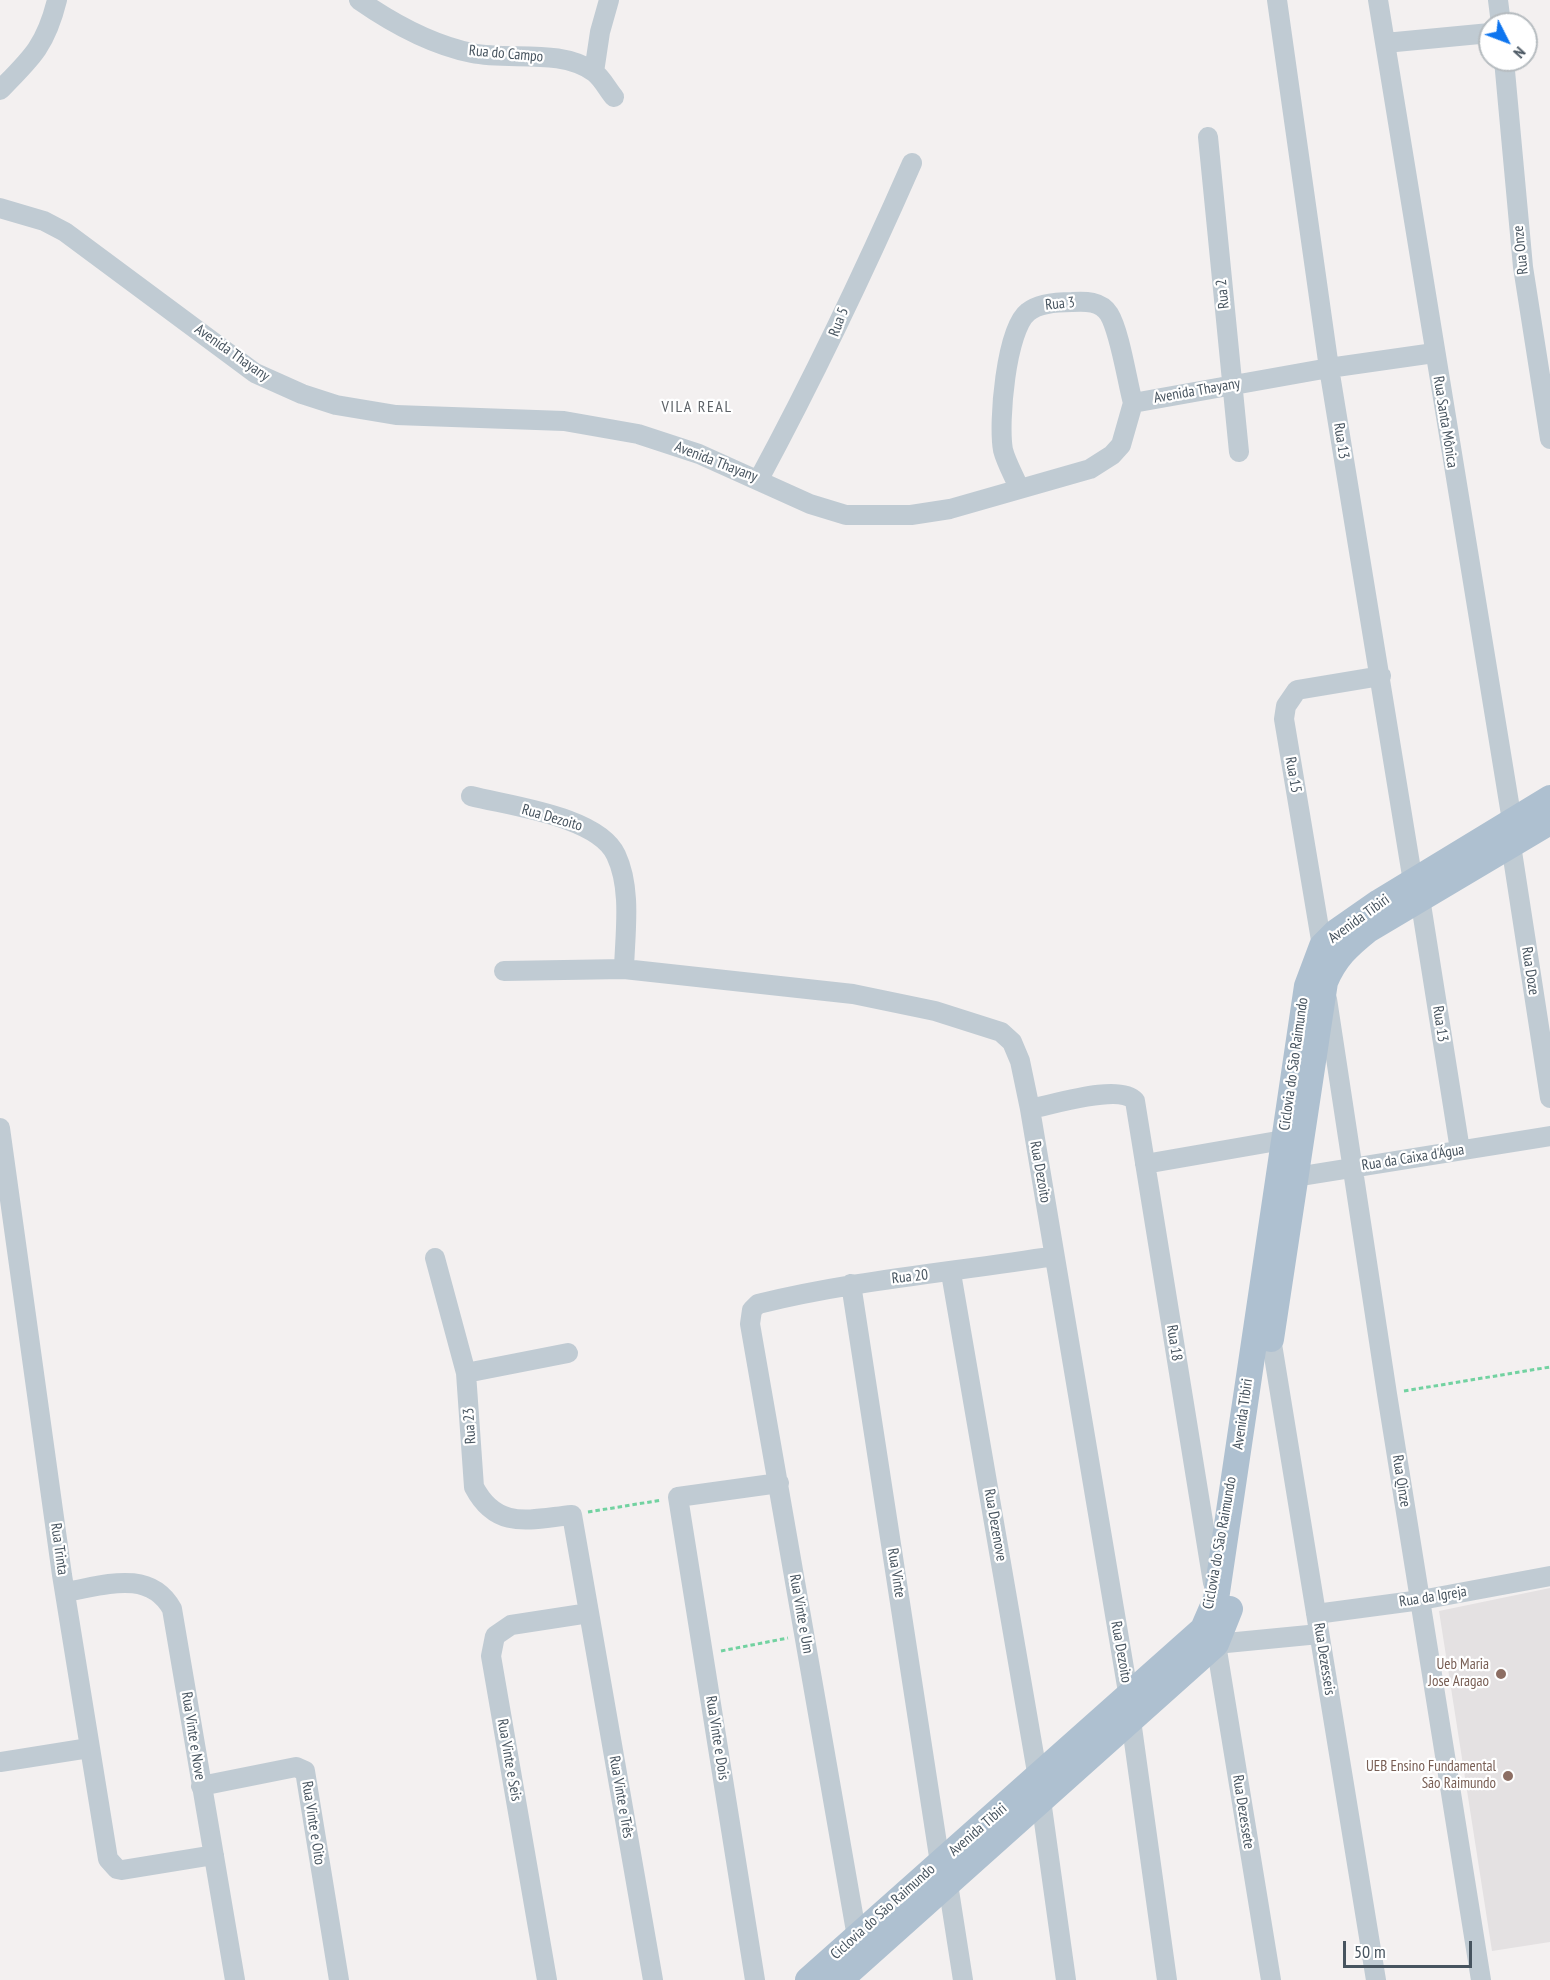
<!DOCTYPE html>
<meta charset="utf-8">
<style>
body{margin:0}
#map{position:relative;width:1550px;height:1980px;overflow:hidden;background:#f3f0f0;font-family:"PT Sans Narrow",sans-serif}
canvas{display:block}
.north{position:absolute;left:1478px;top:12px;width:60px;height:60px;box-sizing:border-box;background:#fff;border:2px solid #b5bbbf;border-radius:50%;rotate:132deg;font-size:16px;font-weight:700;line-height:24px;text-align:center;color:#47545f}
.north::after{content:'';display:block;margin:auto;width:21px;height:27px;background:#0e75ef;clip-path:polygon(50% 0,100% 100%,50% 72%,0 100%)}
.scale{position:absolute;left:1343px;top:1941px;width:129px;height:27px;box-sizing:border-box;border:3px solid #47545f;border-top:0;padding-left:8px;font-size:18px;line-height:21px;white-space:nowrap;color:#47545f;-webkit-text-stroke:4px #fff;paint-order:stroke}
</style>
<div id="map">
<canvas width="1550" height="1980"></canvas>
<div class="north">N</div>
<div class="scale">50 m</div>
</div>
<script>
const ctx = document.querySelector('canvas').getContext('2d');
ctx.lineJoin = 'round';
function fill(path, color) { ctx.fillStyle = color; ctx.fill(path, 'evenodd'); }
function trace(path, color, width, dash) { ctx.strokeStyle = color; ctx.lineWidth = width; ctx.lineCap = dash ? 'butt' : 'round'; ctx.setLineDash(dash || []); ctx.stroke(path); }
function drawText(font, color, halo, rows, align = 'center') {
  ctx.font = font + ' "PT Sans Narrow",sans-serif'; ctx.lineWidth = 4.5; ctx.setLineDash([]); ctx.textBaseline = 'middle'; ctx.strokeStyle = halo; ctx.fillStyle = color; for (const [text, x, y, turn = 0] of rows) {
    ctx.save(); ctx.translate(x, y); ctx.rotate((+turn || 0) * Math.PI / 180); ctx.textAlign = isNaN(turn) ? turn : align; if (halo) ctx.strokeText(text, 0, 0); ctx.fillText(text, 0, 0); ctx.restore();
  }
}
const education = new Path2D(`
 M1550,1588V1942L1492,1951L1439,1611Z`);
const path = new Path2D(`
 M1404,1391L1550,1367
 M588,1512L662,1500
 M721,1651L788,1638`);
const minor = new Path2D(`
 M359,0C392,23 433,45 472,53C510,61 560,48 594,72C602,78 608,90 614,97
 M1277,0L1329,368L1413,882
 M1378,0L1512,821L1511,845L1550,1098
 M1498,0L1501,24
 M1385,43L1490,33
 M1504,60L1523,267L1550,439
 M594,72L600,32L609,0
 M0,90C32,58 46,45 57,0
 M1208,137L1239,452
 M0,208L44,221L65,232L255,373L302,394L336,405L396,415L564,421L638,434L699,454L810,504L846,515H911L950,509L1090,469L1112,455L1121,445L1133,403L1329,368L1434,353
 M759,479C815,375 865,270 912,163
 M1019,488C1014,476 1006,462 1003,450C998,423 1006,329 1028,312C1039,303 1058,302 1072,302C1085,301 1101,301 1109,314C1120,332 1127,381 1133,403
 M471,796C509,806 598,816 616,855C632,889 625,933 624,969
 M1420,898L1460,1150
 M1322,946L1284,719L1286,706L1297,690L1381,676
 M504,971L624,969L853,994L935,1011L1001,1032L1012,1042L1020,1061L1030,1109L1129,1698
 M1327,999L1387,1394L1481,1980
 M1030,1109C1053,1105 1119,1083 1135,1101L1213,1583
 M0,1128L62,1575L108,1859L117,1869L122,1870L214,1855
 M1145,1164L1283,1140
 M1283,1179L1550,1136
 M435,1258L466,1373L474,1487C497,1531 530,1519 572,1515L653,1980
 M951,1273L1038,1778
 M851,1284L940,1863
 M1271,1338L1376,1980
 M466,1373L568,1353
 M65,1592C103,1586 149,1568 172,1609L235,1980
 M1316,1614L1421,1600L1550,1576
 M1131,1720L1167,1980
 M0,1762L89,1748
 M201,1786L296,1767L305,1771L339,1980
 M1041,1800L1066,1980
 M948,1884L963,1980
 M857,1937L750,1324L752,1310L758,1304C855,1280 955,1272 1054,1256
 M547,1980L491,1656L495,1636L511,1625L589,1613
 M755,1980L678,1497L779,1483
 M1271,1980L1216,1644L1319,1634`);
const major = new Path2D(`
 M1271,1339L1325,982C1335,958 1348,946 1368,930L1550,822
 M808,1980L1203,1629L1216,1599L1307,986L1322,946L1336,932L1379,902L1550,798
 M840,1980L1216,1644L1230,1609`);
const markers = [
 [1501,1674,6,"#8d6e63"],
 [1508,1776,6,"#8d6e63"]
];
const streetNames = [
 ["Rua do Campo",506,54,5],
 ["Rua Onze",1521,250,-96],
 ["Rua 2",1223,294,-96],
 ["Rua 3",1060,304,-6],
 ["Rua 5",839,322,-69],
 ["Avenida Thayany",232,353,35],
 ["Avenida Thayany",1197,391,-10],
 ["Rua Santa Mônica",1445,422,81],
 ["Rua 13",1341,441,81],
 ["Avenida Thayany",716,462,21],
 ["Rua 15",1293,775,80],
 ["Rua Dezoito",552,818,16],
 ["Avenida Tibiri",1359,919,-36],
 ["Rua Doze",1530,971,81],
 ["Rua 13",1440,1024,81],
 ["Ciclovia do São Raimundo",1294,1064,-82],
 ["Rua da Caixa d'Água",1413,1158,-9],
 ["Rua Dezoito",1040,1172,80],
 ["Rua 20",910,1277,-6],
 ["Rua 18",1174,1343,81],
 ["Avenida Tibiri",1243,1414,-82],
 ["Rua 23",470,1426,-94],
 ["Rua Qinze",1401,1481,81],
 ["Rua Dezenove",995,1525,80],
 ["Ciclovia do São Raimundo",1220,1543,-80],
 ["Rua Trinta",59,1549,82],
 ["Rua Vinte",896,1573,81],
 ["Rua da Igreja",1433,1597,-9],
 ["Rua Vinte e Um",801,1614,80],
 ["Rua Dezoito",1121,1652,80],
 ["Rua Dezesseis",1324,1659,81],
 ["Rua Vinte e Nove",193,1736,81],
 ["Rua Vinte e Dois",717,1738,81],
 ["Rua Vinte e Seis",509,1760,80],
 ["Rua Vinte e Três",621,1797,80],
 ["Rua Dezessete",1243,1812,81],
 ["Rua Vinte e Oito",313,1823,81],
 ["Avenida Tibiri",978,1830,-41],
 ["Ciclovia do São Raimundo",883,1912,-42]
];
const educationNames = [
 ["Ueb Maria",1489,1665],
 ["Jose Aragao",1489,1682],
 ["UEB Ensino Fundamental",1496,1767],
 ["São Raimundo",1496,1784]
];
const neighbourhoodNames = [
 ["VILA REAL",697,407]
];
fill(education, '#e4e1e2');
trace(path, '#72d2a1', 3, [4.5, 3]);
trace(minor, '#c0cbd3', 20);
trace(major, '#aec0d0', 26);
for (const [x, y, r, color] of markers) { const dot = new Path2D(); dot.arc(x, y, r, 0, 2 * Math.PI); ctx.fillStyle = color; ctx.fill(dot); trace(dot, '#fff', 2); }
drawText('15px', '#47545f', '#fff', streetNames);
drawText('15px', '#785e54', '#fff', educationNames, 'right');
ctx.letterSpacing = '1.5px';
drawText('16px', '#5c6166', '#fff', neighbourhoodNames);
ctx.letterSpacing = '0px';
</script>
